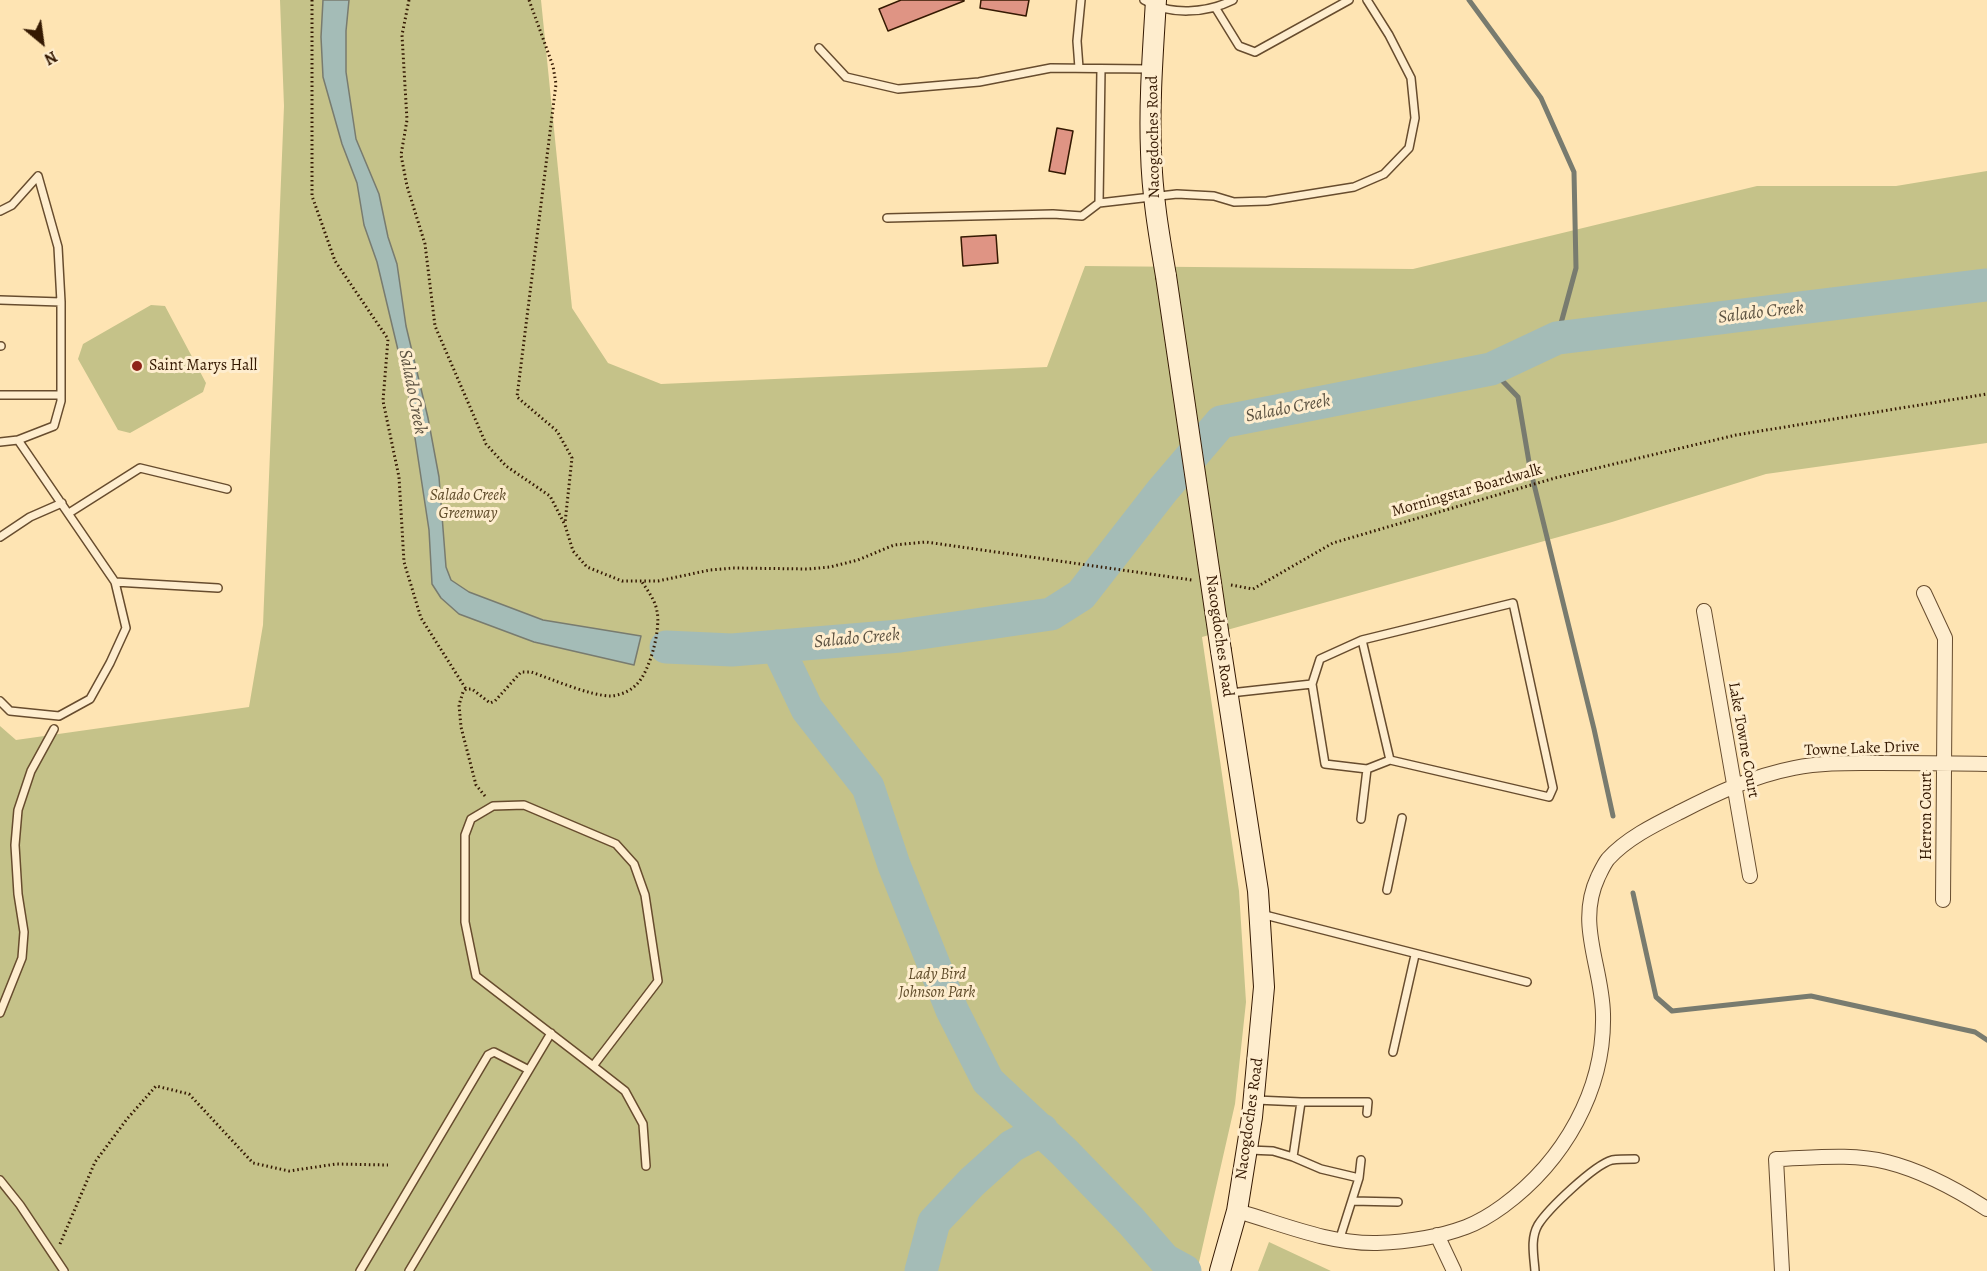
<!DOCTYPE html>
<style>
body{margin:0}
#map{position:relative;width:1987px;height:1271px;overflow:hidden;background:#fee4b3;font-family:Alegreya,serif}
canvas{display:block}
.north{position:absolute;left:12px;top:12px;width:60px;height:60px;-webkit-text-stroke:4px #feedce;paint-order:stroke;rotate:151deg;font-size:16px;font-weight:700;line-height:24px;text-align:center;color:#351902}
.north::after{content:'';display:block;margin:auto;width:21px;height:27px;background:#351902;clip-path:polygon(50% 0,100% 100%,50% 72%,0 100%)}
</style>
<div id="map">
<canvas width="1987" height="1271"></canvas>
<div class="north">N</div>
</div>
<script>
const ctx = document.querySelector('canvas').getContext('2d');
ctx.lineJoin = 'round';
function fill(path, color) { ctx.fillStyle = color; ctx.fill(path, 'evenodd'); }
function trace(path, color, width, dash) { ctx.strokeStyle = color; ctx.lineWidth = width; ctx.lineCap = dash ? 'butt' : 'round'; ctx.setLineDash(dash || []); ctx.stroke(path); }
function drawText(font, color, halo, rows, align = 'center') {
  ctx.font = font + ' Alegreya,serif'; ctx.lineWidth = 6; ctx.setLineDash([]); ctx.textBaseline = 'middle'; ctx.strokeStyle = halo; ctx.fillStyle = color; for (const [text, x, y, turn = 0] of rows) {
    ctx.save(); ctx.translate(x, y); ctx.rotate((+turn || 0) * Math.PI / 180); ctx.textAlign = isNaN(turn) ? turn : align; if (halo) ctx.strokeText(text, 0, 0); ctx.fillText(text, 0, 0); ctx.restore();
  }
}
const green = new Path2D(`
 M280,0H541L572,308L608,363L661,384L1047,367L1085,266L1413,269L1757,186H1896L1987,171V443L1766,474L1612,522L1202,637L1239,891L1246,1002L1235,1104L1197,1271H0V726L16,740L249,707L263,625L284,106Z
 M151,305L165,306L206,383L203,392L130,433L118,430L78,359L83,344Z
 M1269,1242L1331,1271H1258Z`);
const water = new Path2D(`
 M323,0H349L346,31V72L356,139L379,194L388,237L397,264L406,326L428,418L439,477L446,567L451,580L469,592L543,620L641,636L634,665L534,642L459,614L441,598L432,584L429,530L408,392L377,262L364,225L357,183L342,144L323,77L321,37Z`);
const stream = new Path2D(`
 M1469,0L1541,98L1574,172L1576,268L1557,338
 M1491,369L1518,397L1530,468L1594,729L1613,816
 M1633,893L1656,997L1672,1011L1811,996L1975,1032L1987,1040`);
const river = new Path2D(`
 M777,646L807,709L868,787L894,865L952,1010L988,1081L1064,1152L1131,1221L1165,1260L1185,1271
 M666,647L732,650L900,636L1051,614L1081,595L1162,491L1221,422L1491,369L1557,338L1987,285
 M921,1271L934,1222L972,1182L1012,1146L1042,1130`);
const building = new Path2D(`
 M901,0H964V1L888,31L879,9Z
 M981,0H1029L1026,16L980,8Z
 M1057,128L1073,131L1065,174L1049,171Z
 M996,235L998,263L963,266L961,237Z`);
const path = new Path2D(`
 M312,0V196L335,261L388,339L383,401L399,477L404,562L421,618L466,689
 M409,0L402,35L407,120L401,155L407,186L425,244L435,326L486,444L506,466L550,496L565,525L573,551L587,567L622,581H658L710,570L733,568L808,569L830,567L858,560L894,545L926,542L1192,580
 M529,0L553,66L556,84L517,397L557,431L572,458L565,523
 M1231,585L1253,589L1333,543L1555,478L1736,435L1987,394
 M485,796L476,785L461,727L459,705L463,692L466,689H472L490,703L495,701L521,672H531C552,679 590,696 611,696C620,695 629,692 636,685C650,672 661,629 657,611C655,600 648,591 642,582
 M60,1244L95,1162L127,1119L156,1086L189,1094L253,1163L289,1171L336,1164L388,1165`);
const service = new Path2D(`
 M1144,0C1170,16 1207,13 1233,0
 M1215,7L1239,46L1255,52L1349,0
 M819,48L846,77L898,89L979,82L1051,68L1149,69
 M1079,68L1077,41L1081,0
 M1101,69L1099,203L1177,194L1214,196L1234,202L1267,201L1354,187L1384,174L1409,148L1415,118L1411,78L1389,35L1367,0
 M0,211L12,205L38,176L58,247L61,302V401L54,426L18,440L0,442
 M887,218L1053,214L1082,216L1099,203
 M0,300L61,302
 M0,346H1
 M0,395H61
 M69,513L140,468L227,489
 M0,537L30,517L62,503
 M115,582L218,588
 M1362,640L1390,760
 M1312,684L1320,659L1362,640L1513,603L1553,788L1549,797L1390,760L1367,769
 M1230,693L1312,684L1325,764L1367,769L1361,819
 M0,701L10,711L59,716L90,699L110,663L126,628L115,582L18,440
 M1387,890L1402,818
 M1261,914L1527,982
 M0,1013L22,958L24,932L18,894L15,845L18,810L31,771L54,729
 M1393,1052L1415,955
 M593,1066L476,976L465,922V835L471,819L493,806L524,805L616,844L634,864L645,895L658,981L593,1066L625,1091L643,1124L646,1166
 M1256,1100L1301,1102L1293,1157
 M1301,1102H1368L1367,1113
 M1249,1150L1273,1151L1293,1157L1321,1169L1359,1178L1339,1241
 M1359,1178L1361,1160
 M0,1180L20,1205L64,1271
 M1352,1201L1398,1202
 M360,1271L488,1055L494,1052L529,1070
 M409,1271L551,1033
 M1535,1271C1534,1256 1530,1239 1538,1225C1548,1209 1594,1165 1612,1160C1619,1159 1628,1159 1635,1159`);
const minor = new Path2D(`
 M1924,593L1945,638L1943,900
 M1704,611L1750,876
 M1237,1211C1283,1224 1328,1244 1377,1243C1406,1242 1439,1237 1466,1227C1479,1222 1492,1214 1503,1206C1564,1161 1605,1090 1603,1014C1602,966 1576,924 1598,877C1601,871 1604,864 1608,859C1627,838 1656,824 1680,812C1717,793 1753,776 1794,768C1823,762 1851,763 1880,763C1916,763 1951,763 1987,764
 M1437,1235L1454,1271
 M1782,1271L1776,1159C1812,1158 1852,1153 1887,1162C1923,1171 1956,1189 1987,1209`);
const secondary = new Path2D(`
 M1156,0C1153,51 1149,101 1151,152C1152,194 1159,235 1166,276
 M1220,1271L1237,1211L1252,1117L1264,987L1258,891L1221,651`);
const secondaryBridge = new Path2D(`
 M1166,276L1221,651`);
const markers = [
 [137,366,6,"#8f2418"]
];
const streetNames = [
 ["Nacogdoches Road",1154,137,-91],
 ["Morningstar Boardwalk",1467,491,-16],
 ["Nacogdoches Road",1219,636,82],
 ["Lake Towne Court",1743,740,80],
 ["Towne Lake Drive",1862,749,-2],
 ["Herron Court",1927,816,-90],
 ["Nacogdoches Road",1250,1119,-82]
];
const poiNames = [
 ["Saint Marys Hall",149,366]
];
const parkNames = [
 ["Salado Creek",468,496],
 ["Greenway",468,514],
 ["Lady Bird",937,975],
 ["Johnson Park",937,993]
];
const waterNames = [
 ["Salado Creek",1761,313,-7],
 ["Salado Creek",412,392,79],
 ["Salado Creek",1288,409,-11],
 ["Salado Creek",857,639,-5]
];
fill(green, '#c5c289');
fill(water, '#a4bcb7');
trace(water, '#787b6f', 1.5);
trace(stream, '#787b6f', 5);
trace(river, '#a4bcb7', 33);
fill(building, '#df9484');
trace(building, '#351902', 1.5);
trace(service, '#674c2e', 10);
trace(minor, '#674c2e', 16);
trace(secondary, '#351902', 22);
trace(path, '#351902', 3, [1.5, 3]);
trace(service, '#feedce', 7);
trace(minor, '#feedce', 14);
trace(secondary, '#feedce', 20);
trace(secondaryBridge, '#351902', 22, []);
trace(secondaryBridge, '#feedce', 20);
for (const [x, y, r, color] of markers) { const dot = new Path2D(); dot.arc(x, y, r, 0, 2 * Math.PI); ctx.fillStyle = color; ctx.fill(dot); trace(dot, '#feedce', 2); }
drawText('16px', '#351902', '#feedce', streetNames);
drawText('16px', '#351902', '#feedce', poiNames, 'left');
drawText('italic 16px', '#604c2a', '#feedce', parkNames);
drawText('italic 18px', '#5c5241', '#feedce', waterNames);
</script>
